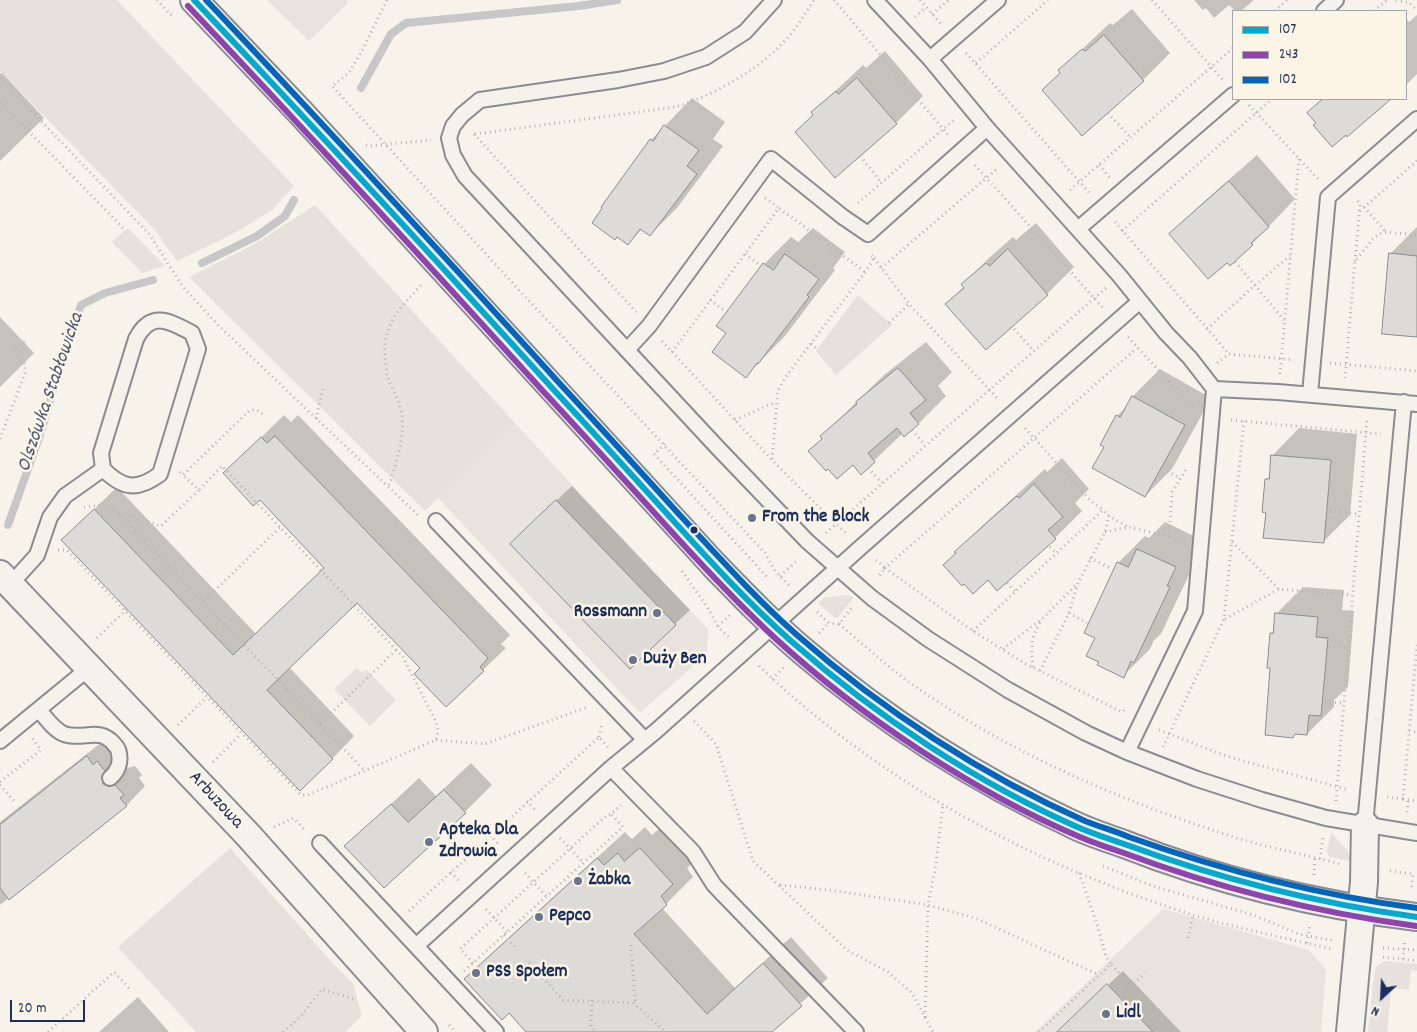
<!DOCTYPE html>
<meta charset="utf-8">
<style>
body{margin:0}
#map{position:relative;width:1417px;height:1032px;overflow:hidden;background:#f7f3ea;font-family:Dekko,sans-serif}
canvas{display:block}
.legend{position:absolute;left:1232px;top:10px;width:175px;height:90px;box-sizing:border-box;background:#fcf5e5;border:1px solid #a2a6af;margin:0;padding:6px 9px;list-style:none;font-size:15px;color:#1b2f5e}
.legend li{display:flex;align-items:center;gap:10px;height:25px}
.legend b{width:25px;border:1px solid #a2a6af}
.north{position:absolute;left:1357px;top:972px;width:50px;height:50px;-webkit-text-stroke:4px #fcf5e5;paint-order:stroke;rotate:205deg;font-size:14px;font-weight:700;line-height:20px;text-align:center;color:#1b2f5e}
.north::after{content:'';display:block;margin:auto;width:18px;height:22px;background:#1b2f5e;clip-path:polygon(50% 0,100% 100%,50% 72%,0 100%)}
.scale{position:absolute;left:10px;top:1000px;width:75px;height:22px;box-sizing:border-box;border:2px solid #1b2f5e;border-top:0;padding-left:6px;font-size:15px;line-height:18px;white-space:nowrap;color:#1b2f5e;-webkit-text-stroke:4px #fcf5e5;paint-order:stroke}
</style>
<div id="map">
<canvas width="1417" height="1032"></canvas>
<ul class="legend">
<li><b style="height:6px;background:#00a9ce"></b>107</li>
<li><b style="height:6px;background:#8e44ad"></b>243</li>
<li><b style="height:6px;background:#0065bd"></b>102</li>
</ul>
<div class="north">N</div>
<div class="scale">20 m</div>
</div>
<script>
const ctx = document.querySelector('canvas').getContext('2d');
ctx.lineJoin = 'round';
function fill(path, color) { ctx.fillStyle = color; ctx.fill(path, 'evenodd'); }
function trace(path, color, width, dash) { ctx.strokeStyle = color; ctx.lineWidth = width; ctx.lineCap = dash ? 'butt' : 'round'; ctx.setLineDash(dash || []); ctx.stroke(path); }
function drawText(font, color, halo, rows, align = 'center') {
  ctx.font = font + ' Dekko,sans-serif'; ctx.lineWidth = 5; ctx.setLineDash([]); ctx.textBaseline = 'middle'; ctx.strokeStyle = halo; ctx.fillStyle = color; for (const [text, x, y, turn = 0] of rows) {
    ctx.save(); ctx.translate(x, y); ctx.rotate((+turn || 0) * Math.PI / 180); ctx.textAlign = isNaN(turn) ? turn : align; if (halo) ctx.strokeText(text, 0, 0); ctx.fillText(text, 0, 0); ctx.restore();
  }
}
const built = new Path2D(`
 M267,0H346L348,3L309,41Z
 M516,424L608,524L708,629L707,654L640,713L438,498Z
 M1163,909L1309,950L1326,970L1321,1032H1035Z`);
const green = new Path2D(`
 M0,0H117L294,186L271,211L231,235L177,261L154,229L0,71Z
 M315,205L516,424L425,511L189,277L255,244Z
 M128,228L165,266L142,273L112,242Z
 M858,295L892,325L836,375L816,351Z
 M847,595L854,597L838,617L835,618L818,603L823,598Z
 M357,668L361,672L367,670L369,672L396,700L370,726L334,689Z
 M1331,832L1347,850L1353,862L1329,857L1327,851Z
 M230,848L339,970L353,983L362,1016L345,1032H196L118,947Z
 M1385,961L1417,964V971L1411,970L1409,990L1391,988L1387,1032H1368L1374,974L1376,967Z`);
const shadow = new Path2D(`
 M1194,0H1254L1241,11H1235L1229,5L1214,18L1206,8L1203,10Z
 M1132,9L1170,53L1143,80L1061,72L1060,70L1110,23L1113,25Z
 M1417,15V74L1406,85V18L1409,22Z
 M885,51L923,96L896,123L836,176L813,112L863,65L866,68Z
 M2,73L44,118L0,161V74Z
 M692,98L725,122L713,139L723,146L677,208L650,235L642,229L628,244L651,140Z
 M1323,99H1389L1347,135L1317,123L1309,113Z
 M1257,155L1295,199L1252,244L1170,234L1198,207Z
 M1036,223L1074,267L1047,294L986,348L947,304L964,286L963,284L990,257L1013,237L1016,240Z
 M1417,227V335L1390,254Z
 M813,228L845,252L833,268L835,270L785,336L746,376L728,333L764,264L791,237L798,242Z
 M0,317L34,353L0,387Z
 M926,342L952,372L938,386L946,396L919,423L905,435L903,433L861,473L853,464L810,451L823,438L822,436L884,375Z
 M1160,369L1211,398L1172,469L1145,496L1105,446L1117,416L1128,405L1133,396Z
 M284,415L291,422L298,415L510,635L501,644L506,648L483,670L421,668L357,601L289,667L354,736L332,759L85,518L117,487L256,634L326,567L247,451Z
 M1299,428L1357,434L1350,515L1323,542L1267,512L1266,480L1270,476L1272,456Z
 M1062,458L1089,489L1075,503L1082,511L1055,538L997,589L988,579L956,552L983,525L1045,469L1047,472Z
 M572,486L690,610L630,667L526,529Z
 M1165,522L1202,540L1196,560L1161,634L1154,640L1150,649L1123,676L1101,661L1097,638L1118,563L1145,536L1149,538Z
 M1303,587L1344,590L1342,610L1354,611L1348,687L1334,700V707L1307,734L1296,733L1293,736L1271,667L1272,633L1274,630L1276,614Z
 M107,738L122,764L128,768L135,766L142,775L139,778L145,786L126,806L0,905V822Z
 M471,763L492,785L465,812L346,846L419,778L436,796Z
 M667,822L699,857L687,868L693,877L662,908L735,988L791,937L828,978L772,1030L774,1032H528L509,1012L466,979L493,952L625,832L632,839L645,827L652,835Z
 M1123,971L1181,1032H1058Z
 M138,997L169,1032H99Z`);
const stream = new Path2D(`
 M361,88L391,34L406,23L579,6L617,0
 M202,263L257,236L285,216L294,200
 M8,525L40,435L61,363L81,305L105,293L153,280`);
const building = new Path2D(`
 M1104,35L1144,81L1082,136L1042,90L1060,73L1058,70L1082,49L1085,51Z
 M857,78L897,124L835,178L795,132L813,115L811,112L836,91L838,94Z
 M1323,99H1391L1347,137L1346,135L1332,147L1313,125L1316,123L1307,113Z
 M664,125L699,150L687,166L697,174L650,236L640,229L628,245L617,237L615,240L592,223L602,208L601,207L650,139L653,141Z
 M1229,181L1269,227L1251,243L1253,245L1230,266L1227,263L1208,279L1169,234Z
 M1008,249L1048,295L986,350L945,304L964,288L961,284L986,263L989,266Z
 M1389,253L1417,256V337L1382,334Z
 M785,254L819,279L807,295L809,297L758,364L757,363L746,378L712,352L726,333L716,326L763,263L773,270Z
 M898,368L926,400L910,413L919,424L904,437L897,428L868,453L875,462L861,475L853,465L837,479L828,469L826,471L808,451L822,439L820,436L857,404L856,402Z
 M1132,396L1185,425L1145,497L1092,468L1104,447L1100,445L1116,415L1120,417Z
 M275,436L488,658L480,667L484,671L446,707L414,674L420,668L357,603L267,690L333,759L300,791L61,540L94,509L233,655L324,568L260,500L253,506L223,473L261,437L267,443Z
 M1271,455L1331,460L1324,543L1263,538L1266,513L1262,512L1265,479H1269Z
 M1034,484L1063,517L1048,530L1056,539L997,591L988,580L973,594L964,584L962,586L943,565L956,553L954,552L1017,496L1019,498Z
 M556,500L676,625L630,669L510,544Z
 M1137,549L1176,567L1167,586L1170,587L1134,663L1131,661L1124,678L1097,665L1099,662L1086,656L1095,638L1084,633L1117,562L1128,567Z
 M1275,613L1318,617L1316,637L1328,638L1321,716L1309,715L1307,735L1295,734L1293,738L1265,735L1270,668H1267L1270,633H1273Z
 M87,756L93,765L97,761L105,771L102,776L103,784L108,786L115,785L124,795L120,798L127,806L9,900L0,888V825Z
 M444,790L466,813L384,888L344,846L391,804L408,822Z
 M640,848L673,884L661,896L667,905L634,934L707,1014L763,963L802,1006L772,1032H526L509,1013L502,1020L464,979L597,858L604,865L618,853L624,861Z
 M1107,984L1153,1032H1057Z`);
const path = new Path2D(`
 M157,0L172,16
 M387,0L363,49L349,73L332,86L518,289L765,553L775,571L789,585
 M834,0L949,136
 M920,0L941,24
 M1152,0L1223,80
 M1396,0L1410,3L1417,11
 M1275,11L1287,0
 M1374,11L1387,0
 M932,14L949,0
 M915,17L926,7
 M966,53L1091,195
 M976,63L1048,0
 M0,78L149,234L183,287L219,326L419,516
 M0,102L125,230
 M1249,105L1320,181
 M1108,113L1131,138
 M474,134L636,312
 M475,134L676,107C715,95 764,67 790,35C799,24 806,12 814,0
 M366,145L370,146L431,140
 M860,156L881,182
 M975,165L1103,308
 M1099,165L1110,178
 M1070,190L1233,48
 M765,198L779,208
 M858,203L955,119
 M1364,207L1386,232
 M1360,211L1417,161
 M1115,222L1229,354
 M1122,231L1272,99
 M745,254L761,266
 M874,258L909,304L999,400
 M1355,261L1360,204L1356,199
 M1235,262L1284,320
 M881,268L998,168
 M710,300L726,312
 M889,323L909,304
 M1014,329L1034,351
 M1207,329L1254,286L1290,256
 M1128,337L1193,408
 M662,341L771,459L836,524L1106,288
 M811,344L818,349
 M672,352L779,208L865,272
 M1217,363L1229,354L1294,360
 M1330,363L1417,371
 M1280,374L1299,159
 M1345,378L1355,261L1373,239L1379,234L1386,232L1417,235
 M316,419L323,389
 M735,420L776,402
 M1231,420L1381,434
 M1025,428L1091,501L1103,510
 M912,430L925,445
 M0,439L25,373V364L14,351L25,341
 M665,444L654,454L768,578
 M772,459L778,390L787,375L865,272L874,258L869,253
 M868,468L882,483
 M1163,469L1180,478
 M180,472L183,475L250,410H256L266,416
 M389,485C396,466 405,435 402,415C400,401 391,388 387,375C386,369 386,362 385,356C383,322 401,308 422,284
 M84,507L100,505L115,510L203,602L280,527
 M1330,511L1359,514
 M119,513L161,526L199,490L183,475
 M1105,532L1129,527L1182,540
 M826,533L836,524L847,534
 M1169,537L1172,492L1187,468
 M1232,542L1279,589
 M1050,547L1056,553
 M58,550H67L301,795H308L436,740L438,730L436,722L403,657L222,466L199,490
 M1090,558L1112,569
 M876,560L885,568L878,577
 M682,571L709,610L718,627L731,639
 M780,576L798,560
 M159,577L170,567
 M1007,583L1015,591
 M203,602L365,771
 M817,612L829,623L839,624L853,606
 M1069,613L1087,623
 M1225,619L1279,589L1352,595
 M839,624C862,643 884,664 909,682C1010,754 1123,802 1240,839C1273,849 1307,855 1340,864
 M718,626L730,615
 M973,631L1103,510L1109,516L1128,527
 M819,633L829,623
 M97,638L127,609
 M1329,647L1348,648
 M1003,649L1043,618L1077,584
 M759,666C880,782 1033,865 1193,915C1239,929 1286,938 1332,949
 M1033,667C1031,647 1030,639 1041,621
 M1040,671L1069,613L1078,583L1105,532L1109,516
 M772,679L784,667
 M1325,702L1343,703
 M1124,710L1122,712L1024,663L973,631L885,568L1137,348
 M694,721L716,744L753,861L847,950L888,972L912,993L933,1032
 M320,724L397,649
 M178,725L207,697
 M1159,730L1226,756L1349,790
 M1409,731L1417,732
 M599,737L602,723
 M436,740L485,744L588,707
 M1163,747L1224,619L1244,421
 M213,762L241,734
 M0,782L41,750L32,738
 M0,785L14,801
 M1387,797L1403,799L1417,645
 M1403,799L1417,801
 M527,801L536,811
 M1336,801L1367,419
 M1407,812L1408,800
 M274,827L293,818L306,831
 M490,835L499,845
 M560,838L584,863
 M1320,859L1323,837
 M1103,866L1153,886L1253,915L1299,934L1335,941
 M1390,871L1413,874L1411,890
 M451,872L459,881
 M525,873L547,897
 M1079,873L1097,924L1106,956L1111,964
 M1314,875L1315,858
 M780,885L829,890L928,905L975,918L1099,975
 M486,909L507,932
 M409,911L599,737L608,747
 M504,935L515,947
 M1188,938L1193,915
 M1307,943L1310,924
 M631,945L635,1000L633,1003
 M1383,948L1417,950
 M1383,957L1417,961
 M1403,959L1405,940
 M473,963L460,949L607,815L611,814
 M529,963L563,1000L633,1003L666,1032
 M464,971L623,827L611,814L621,805
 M1119,997L1145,973
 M592,1000L591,1026L596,1032
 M925,1017L928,905L936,864L943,804
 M449,1025L456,1032
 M48,1032L114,972L129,988
 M283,1032L300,1017L322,989L357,1000
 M1039,1032L1111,964L1131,986`);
const lane = new Path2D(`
 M774,0L745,32L706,57L664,71L618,80L480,100L462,115L453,126L449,138L453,155L465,176L717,447L807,541L872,598L928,639L1008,690L1086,733L1127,752L1197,779L1262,800L1326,818L1417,833
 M875,0L930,59L987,128L1119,275L1166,333L1190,358L1214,389L1278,392L1417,404
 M1324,11L1336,0
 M930,59L998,0
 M1078,229L1233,95
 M627,350L649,326L771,159L843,217L868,234L987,128
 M1310,394L1328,197L1417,119
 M436,521L645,740
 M10,585L37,555L50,517L65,496L103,469L101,453L136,339C151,310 169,321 192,333L198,349L160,474C137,491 123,489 103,469
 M39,710C46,718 54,730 64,734C83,741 99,726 114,744C117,747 119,750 119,754C121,763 117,772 110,778
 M0,741L89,668
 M1127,752L1195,611L1214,389
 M611,768L693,852L714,885L856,1032
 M1365,825L1404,402
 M320,843L416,946
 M496,1032L416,946L611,768L656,731L861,547L1140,301`);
const street = new Path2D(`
 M194,0L302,114L714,565C743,595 772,625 804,652C885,721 976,779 1072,824C1088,832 1107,838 1124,844C1218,881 1316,905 1417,917
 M0,574L248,835L424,1032
 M1350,1032L1364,882L1365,825`);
const bus1 = new Path2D(`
 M194,0C315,128 434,258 553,389C592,431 631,474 670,517C709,560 748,603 791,641C876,716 978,784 1082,829C1097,835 1112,840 1127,845C1223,880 1315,903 1417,917`);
const bus2 = new Path2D(`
 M188,6C308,133 425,261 542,390C582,433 621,476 660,519C697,560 735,601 776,639C860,716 974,792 1080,837C1094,843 1109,848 1124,853C1220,889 1314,912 1416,926`);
const bus3 = new Path2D(`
 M206,0C326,127 444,256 561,385C600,427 639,470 677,512C716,554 754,597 797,635C881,709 983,776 1085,821C1100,827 1115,831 1129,837C1224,871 1317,895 1417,908`);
const markers = [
 [752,518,5,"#68748f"],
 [694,530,4.5,"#1b2f5e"],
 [657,613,5,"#68748f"],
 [633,660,5,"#68748f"],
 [429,842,5,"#68748f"],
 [578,881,5,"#68748f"],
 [539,917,5,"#68748f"],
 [476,973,5,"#68748f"],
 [1106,1014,5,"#68748f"]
];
const poiNames = [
 ["From the Block",762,518],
 ["Rossmann",647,613,"right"],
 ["Duży Ben",643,660],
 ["Apteka Dla",439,831],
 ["Zdrowia",439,853],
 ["Żabka",588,881],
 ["Pepco",549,917],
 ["PSS Społem",486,973],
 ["Lidl",1116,1014]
];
const streetNames = [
 ["Arbuzowa",215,801,47]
];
const waterNames = [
 ["Olszówka Stabłowicka",52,393,-71]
];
fill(built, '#e8e4dd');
fill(green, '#e6e2db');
fill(shadow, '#0003');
trace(stream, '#c7c7c7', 8);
fill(building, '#dddbd7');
trace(building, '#8a8c91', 1);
trace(lane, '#8a8c91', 18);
trace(street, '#8a8c91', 30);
trace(path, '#b2b3b4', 3, [1, 4]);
trace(lane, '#f5f2ec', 14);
trace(street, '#f5f2ec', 26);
trace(bus1, '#00a9ce', 6);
trace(bus2, '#8e44ad', 6);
trace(bus3, '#0065bd', 6);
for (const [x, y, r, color] of markers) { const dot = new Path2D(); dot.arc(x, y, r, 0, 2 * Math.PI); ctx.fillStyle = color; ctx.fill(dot); trace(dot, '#fcf5e5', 2); }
drawText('bold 19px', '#1b2f5e', '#fcf5e5', poiNames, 'left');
drawText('19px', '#1b2f5e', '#fcf5e5', streetNames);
drawText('italic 20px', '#485779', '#fcf5e5', waterNames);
</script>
